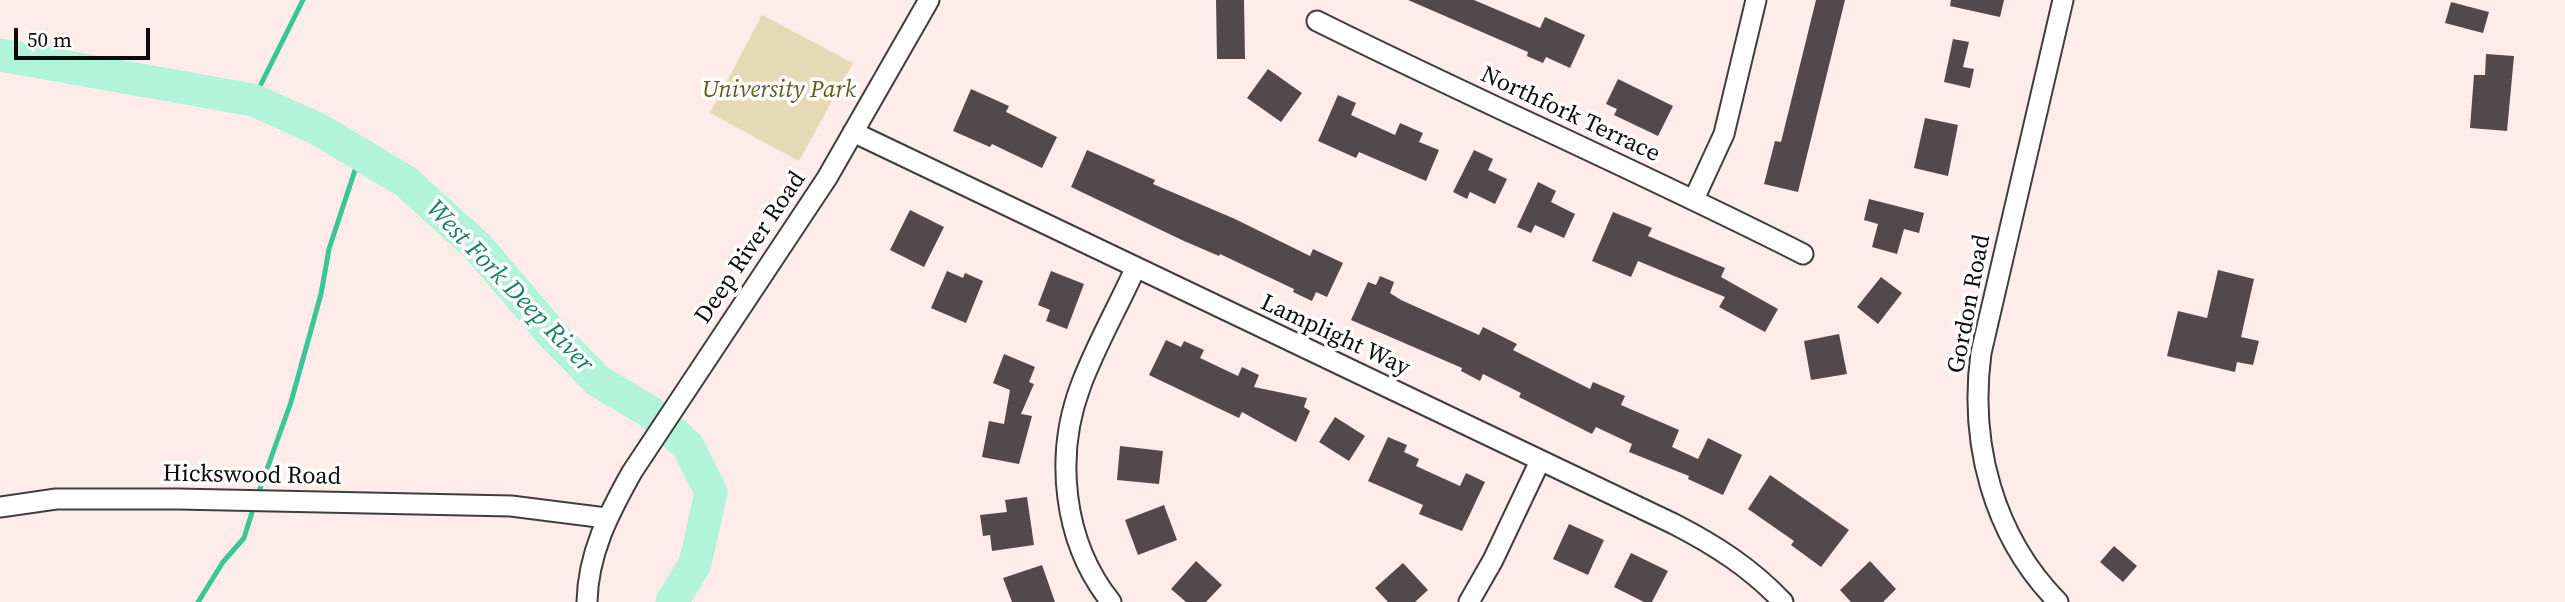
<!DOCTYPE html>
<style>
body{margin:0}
#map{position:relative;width:2565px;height:602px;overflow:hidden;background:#feebea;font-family:"Source Serif 4",serif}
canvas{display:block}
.scale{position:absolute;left:14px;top:28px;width:136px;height:32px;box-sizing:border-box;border:4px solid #0b0b0b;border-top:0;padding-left:9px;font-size:21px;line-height:24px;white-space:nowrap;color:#0b0b0b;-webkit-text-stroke:5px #fff;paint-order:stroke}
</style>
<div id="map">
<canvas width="2565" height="602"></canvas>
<div class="scale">50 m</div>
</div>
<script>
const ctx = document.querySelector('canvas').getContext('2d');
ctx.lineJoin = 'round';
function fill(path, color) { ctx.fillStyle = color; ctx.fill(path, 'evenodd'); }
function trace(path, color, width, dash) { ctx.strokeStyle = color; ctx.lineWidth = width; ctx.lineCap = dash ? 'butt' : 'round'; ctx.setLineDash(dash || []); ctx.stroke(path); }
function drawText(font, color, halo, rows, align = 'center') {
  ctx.font = font + ' "Source Serif 4",serif'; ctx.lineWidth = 7; ctx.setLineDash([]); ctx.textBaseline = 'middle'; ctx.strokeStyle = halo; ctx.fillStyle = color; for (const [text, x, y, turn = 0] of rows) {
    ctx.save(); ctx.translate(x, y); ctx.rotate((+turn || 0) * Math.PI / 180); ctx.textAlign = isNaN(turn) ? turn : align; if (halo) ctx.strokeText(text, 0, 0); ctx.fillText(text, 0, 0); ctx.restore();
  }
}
const green = new Path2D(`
 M762,15L853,63L799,161L710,113Z`);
const stream = new Path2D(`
 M253,100L303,0
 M257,497L291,402L321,294L329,249L361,152
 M198,602L223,562L244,538L254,506`);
const river = new Path2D(`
 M0,55L253,100L316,128L405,181L478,247L552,334L598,381L650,412L688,446L711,492L695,564L672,602`);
const building = new Path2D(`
 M1216,0H1244L1245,59H1217Z
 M1408,0H1474L1540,28L1545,17L1585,35L1570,68L1546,57L1543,63L1527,56L1528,52Z
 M1816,0H1845L1798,192L1764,184L1775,141L1781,142Z
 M1951,0H2004L2000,17L1950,6Z
 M2451,2L2489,12L2483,33L2445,23Z
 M1953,39L1969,42L1963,67L1974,69L1970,88L1944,82Z
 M2486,54L2514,56L2507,131L2470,128L2474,75H2485Z
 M1268,69L1302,93L1281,122L1247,98Z
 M1618,79L1673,106L1658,136L1614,115L1617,109L1606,104Z
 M971,89L1009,106L1006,112L1057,137L1042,168L992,144L990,147L953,131Z
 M1338,95L1356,103L1351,115L1395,135L1400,123L1423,133L1419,142L1439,150L1426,181L1359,152L1356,158L1318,141Z
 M1925,118L1958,125L1948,176L1914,168Z
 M1087,150L1155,180L1153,184L1235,219L1310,256L1313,249L1343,263L1327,297L1316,292L1312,301L1293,292L1294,289L1220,254L1219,256L1184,241L1071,187Z
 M1474,150L1493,159L1488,170L1507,179L1495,204L1470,192L1467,199L1453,192Z
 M1538,182L1556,191L1551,202L1575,214L1564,238L1535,225L1531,233L1517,227Z
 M1869,199L1924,213L1919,233L1904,229L1897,254L1872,247L1878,224L1864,220Z
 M910,210L944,227L924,267L890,250Z
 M1613,212L1652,228L1648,236L1725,268L1721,277L1778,309L1765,332L1719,307L1725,297L1638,261L1631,277L1592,261Z
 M2218,270L2254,279L2241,337L2259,341L2253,365L2237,362L2235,372L2167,356L2178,311L2207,318Z
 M947,271L963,278L965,273L983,281L966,323L931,308Z
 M1051,271L1084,284L1067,329L1046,321L1050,310L1038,305Z
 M1380,276L1394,282L1390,293L1401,300L1479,335L1483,327L1517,344L1513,350L1590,389L1593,382L1625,396L1621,405L1679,430L1672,447L1698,459L1708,438L1742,455L1723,495L1688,479L1689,476L1629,452L1632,444L1596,427L1592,434L1519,397L1521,393L1483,374L1480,381L1461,371L1462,368L1351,320L1368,282L1376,285Z
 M1881,277L1902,293L1878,324L1857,307Z
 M1839,334L1847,374L1811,380L1804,341Z
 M1166,340L1181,347L1184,341L1204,350L1200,358L1238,376L1242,367L1259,375L1254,387L1307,398L1304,407L1310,411L1296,442L1242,412L1239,418L1149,375Z
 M1004,354L1035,367L1029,382L1034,384L1021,414L1032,416L1019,464L982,457L989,421L1004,424L1010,390L993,383Z
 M1335,417L1365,436L1349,461L1319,442Z
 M1388,437L1407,445L1404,452L1419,459L1416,466L1460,486L1466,473L1485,482L1462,531L1419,514L1423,505L1368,481Z
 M1120,446L1163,451L1159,484L1117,480Z
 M1770,475L1849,530L1821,567L1791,545L1794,541L1748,509Z
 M1027,497L1034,545L992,551L990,535L983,536L980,515L1007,512L1005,500Z
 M1164,505L1177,540L1138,555L1125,520Z
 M1569,524L1604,540L1588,575L1553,559Z
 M2114,546L2137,566L2123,582L2100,562Z
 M1631,553L1668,571L1652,602H1644L1614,587Z
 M1196,561L1222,585L1206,602H1186L1171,589Z
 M1870,561L1896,589L1883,602H1851L1840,590Z
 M1403,563L1428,590L1415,602H1388L1375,588Z
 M1042,565L1055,602H1012L1003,578Z`);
const minor = new Path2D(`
 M1317,21C1478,101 1643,173 1803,254
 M853,132L1674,524C1715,545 1751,568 1783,602
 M1694,199L1724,134L1756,0
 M0,507L56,499H178L511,506L606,518
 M587,602C588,553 609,513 632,472L827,178L929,0
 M1111,602C1063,542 1054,456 1081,385C1096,345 1118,307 1135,269
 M1469,602L1493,560L1540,461
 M2058,602C1993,536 1969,443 1981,353L2063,0`);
const parkNames = [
 ["University Park",779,91]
];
const streetNames = [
 ["Northfork Terrace",1570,115,25],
 ["Deep River Road",751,248,-56],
 ["Gordon Road",1970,304,-79],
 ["Lamplight Way",1335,336,25],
 ["Hickswood Road",252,476,1]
];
const waterNames = [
 ["West Fork Deep River",509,287,46]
];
fill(green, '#e6dab6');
trace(stream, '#3cc698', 5);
trace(river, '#b1f3db', 33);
fill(building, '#53484c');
trace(minor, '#3e3e3e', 23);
trace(minor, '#fff', 19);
drawText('italic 24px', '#5b5f1f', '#fff', parkNames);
drawText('24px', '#0b0b0b', '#fff', streetNames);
drawText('italic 26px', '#1a8263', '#fff', waterNames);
</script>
